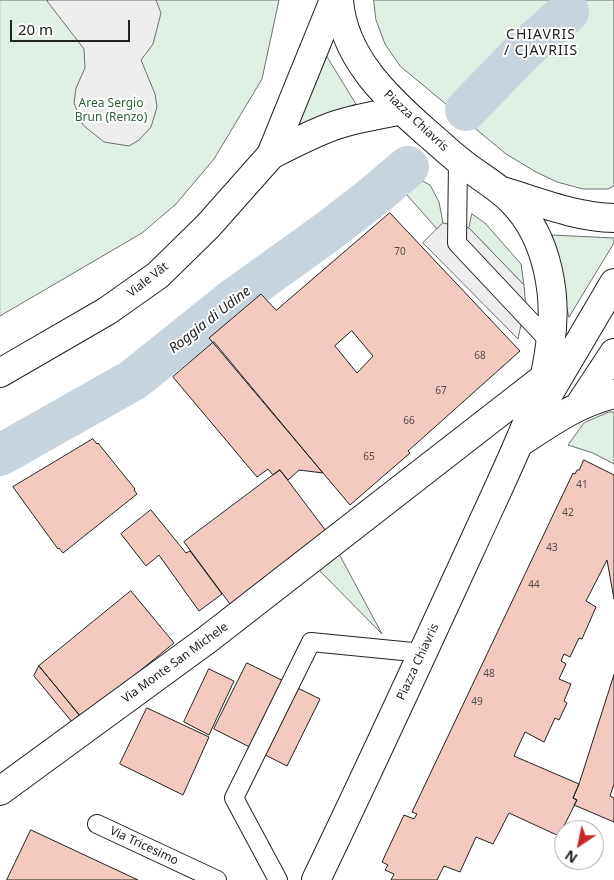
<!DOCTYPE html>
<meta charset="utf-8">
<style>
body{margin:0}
#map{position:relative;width:614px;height:880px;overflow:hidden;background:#fff;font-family:"Noto Sans",sans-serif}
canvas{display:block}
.north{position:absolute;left:554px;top:820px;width:50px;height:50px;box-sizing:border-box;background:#fff;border:1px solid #a7a7a7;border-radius:50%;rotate:214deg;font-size:14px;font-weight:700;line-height:20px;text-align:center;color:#222}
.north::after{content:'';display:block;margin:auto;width:18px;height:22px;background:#c62828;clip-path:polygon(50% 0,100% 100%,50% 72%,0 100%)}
.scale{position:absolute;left:10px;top:20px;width:120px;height:22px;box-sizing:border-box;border:2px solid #222;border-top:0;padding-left:6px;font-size:15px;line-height:18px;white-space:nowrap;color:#222;-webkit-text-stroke:4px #fff;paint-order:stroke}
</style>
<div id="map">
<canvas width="614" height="880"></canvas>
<div class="north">N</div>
<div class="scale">20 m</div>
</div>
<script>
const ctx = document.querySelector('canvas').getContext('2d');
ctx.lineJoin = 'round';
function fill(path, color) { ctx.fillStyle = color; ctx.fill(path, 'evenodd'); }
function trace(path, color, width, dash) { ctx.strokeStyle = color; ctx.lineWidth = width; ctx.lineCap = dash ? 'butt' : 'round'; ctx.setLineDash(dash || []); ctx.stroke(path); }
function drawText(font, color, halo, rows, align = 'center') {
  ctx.font = font + ' "Noto Sans",sans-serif'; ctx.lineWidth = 4; ctx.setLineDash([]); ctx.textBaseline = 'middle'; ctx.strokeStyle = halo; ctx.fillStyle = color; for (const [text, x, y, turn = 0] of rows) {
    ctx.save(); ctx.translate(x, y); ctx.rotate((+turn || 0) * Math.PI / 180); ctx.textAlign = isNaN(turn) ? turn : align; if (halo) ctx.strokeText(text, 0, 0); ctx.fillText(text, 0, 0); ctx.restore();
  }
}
const green = new Path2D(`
 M0,0H279L262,79L214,159L176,204L142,233L0,316Z
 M374,0H614V186L608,189H583L557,182L536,172L506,154L400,66L385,44L376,20Z
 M324,52L356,104L297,126Z
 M413,176L430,185L439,202L443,223L437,229L400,187Z
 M472,214L485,223L521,264L524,285L469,228Z
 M552,235L614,238V243L569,317Z
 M609,412H614V464L593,453L568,445L584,423Z
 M338,552L382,634L317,568Z`);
const parking = new Path2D(`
 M49,0H156L161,13L153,44L141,60L155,94L157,107L151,127L139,140L129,146L104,142L83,125L74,103L76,88L85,68L84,49L47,1Z
 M443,223L469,228L524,285L526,308L523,315L518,339L423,243Z`);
const canal = new Path2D(`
 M466,110L523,51L568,12
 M0,455L133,380L234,299L330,230L375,195L408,167`);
const building = new Path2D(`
 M390,213L520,351L408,451L410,453L350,505L209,338L261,294L276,310ZM352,331L373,356L357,373L335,346Z
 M214,342L323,473L299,470L288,480L280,470L273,475L268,469L257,477L173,377Z
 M93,439L97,444L98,443L135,489L134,490L137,494L63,553L59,548L58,549L13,487Z
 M584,460L614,475V599L607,560L586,601L596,607L582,639L579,638L570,657L564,654L561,661L566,664L559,679L571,684L564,701L567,703L559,720L555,718L544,742L525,732L514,756L579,784L573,798L577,800L559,836L509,813L493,844L476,837L460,872L444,866L437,880H391L394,874L385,870L388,865L382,862L404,815L414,819L417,814L412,812L573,473L575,474L577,470H579Z
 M280,470L326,531L230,604L184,542Z
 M151,510L186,553L190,551L222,594L199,611L159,555L146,566L121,534Z
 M131,591L174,643L82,718L39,666Z
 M247,663L320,699L287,766L214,729Z
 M39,666L79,715L72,722L34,676Z
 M209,669L234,681L209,735L184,722Z
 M614,675V784L610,796L614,798V822L574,805L577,800L573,798L579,784Z
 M147,708L209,737L183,795L120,764Z
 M31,830L138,880H7Z`);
const service = new Path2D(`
 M458,161L457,243L551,343
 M97,824L217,880
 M278,880L234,798L311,642L423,653`);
const minor = new Path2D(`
 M0,791L208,639L545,377`);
const tertiary = new Path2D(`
 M579,406L614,353
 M519,443C550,423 577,403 614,394`);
const secondary = new Path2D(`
 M271,155C292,144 313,133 336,125C357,118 379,115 401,110
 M0,373L107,311L158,275L208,226L271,155L334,0`);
const primary = new Path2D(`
 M502,191C539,202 575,217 614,218
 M548,395L614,283
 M316,880C369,770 420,659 471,548C490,506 510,465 527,423C533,407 541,391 545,375C547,365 549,355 550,345C558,297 548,238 513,202C498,186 478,176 461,162C449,153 438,142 426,132C386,97 343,56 339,0`);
const numberNames = [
 ["70",400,252],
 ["68",480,356],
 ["67",441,391],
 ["66",409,421],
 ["65",369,457],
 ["41",582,485],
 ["42",568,513],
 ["43",552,548],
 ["44",534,585],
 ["48",489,674],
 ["49",477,702]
];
const parkNames = [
 ["Area Sergio",111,104],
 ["Brun (Renzo)",111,118]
];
const streetNames = [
 ["Piazza Chiavris",416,121,43],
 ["Viale Vât",148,280,-38],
 ["Piazza Chiavris",418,662,-65],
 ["Via Monte San Michele",175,663,-36],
 ["Via Tricesimo",144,846,25]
];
const neighbourhoodNames = [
 ["CHIAVRIS",541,35],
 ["/ CJAVRIIS",541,51]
];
const waterNames = [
 ["Roggia di Udine",210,320,-38]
];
fill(green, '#e0efe3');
trace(green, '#6f6f6f', 1);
fill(parking, '#ededed');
trace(parking, '#6f6f6f', 1);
trace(canal, '#c7d3dd', 42);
fill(building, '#f3c9c0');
trace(building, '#222', 1);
trace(service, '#222', 20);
trace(minor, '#222', 30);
trace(tertiary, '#222', 30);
trace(secondary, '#222', 30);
trace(primary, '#222', 30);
trace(service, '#fff', 18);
trace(minor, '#fff', 28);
trace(tertiary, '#fff', 28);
trace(secondary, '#fff', 28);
trace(primary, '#fff', 28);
drawText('10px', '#564c4a', null, numberNames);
drawText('12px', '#2f5e38', '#fff', parkNames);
drawText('12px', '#222', '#fff', streetNames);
ctx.letterSpacing = '1px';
drawText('14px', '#222', '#fff', neighbourhoodNames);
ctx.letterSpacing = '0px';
drawText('italic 14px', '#222', '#fff', waterNames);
</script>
